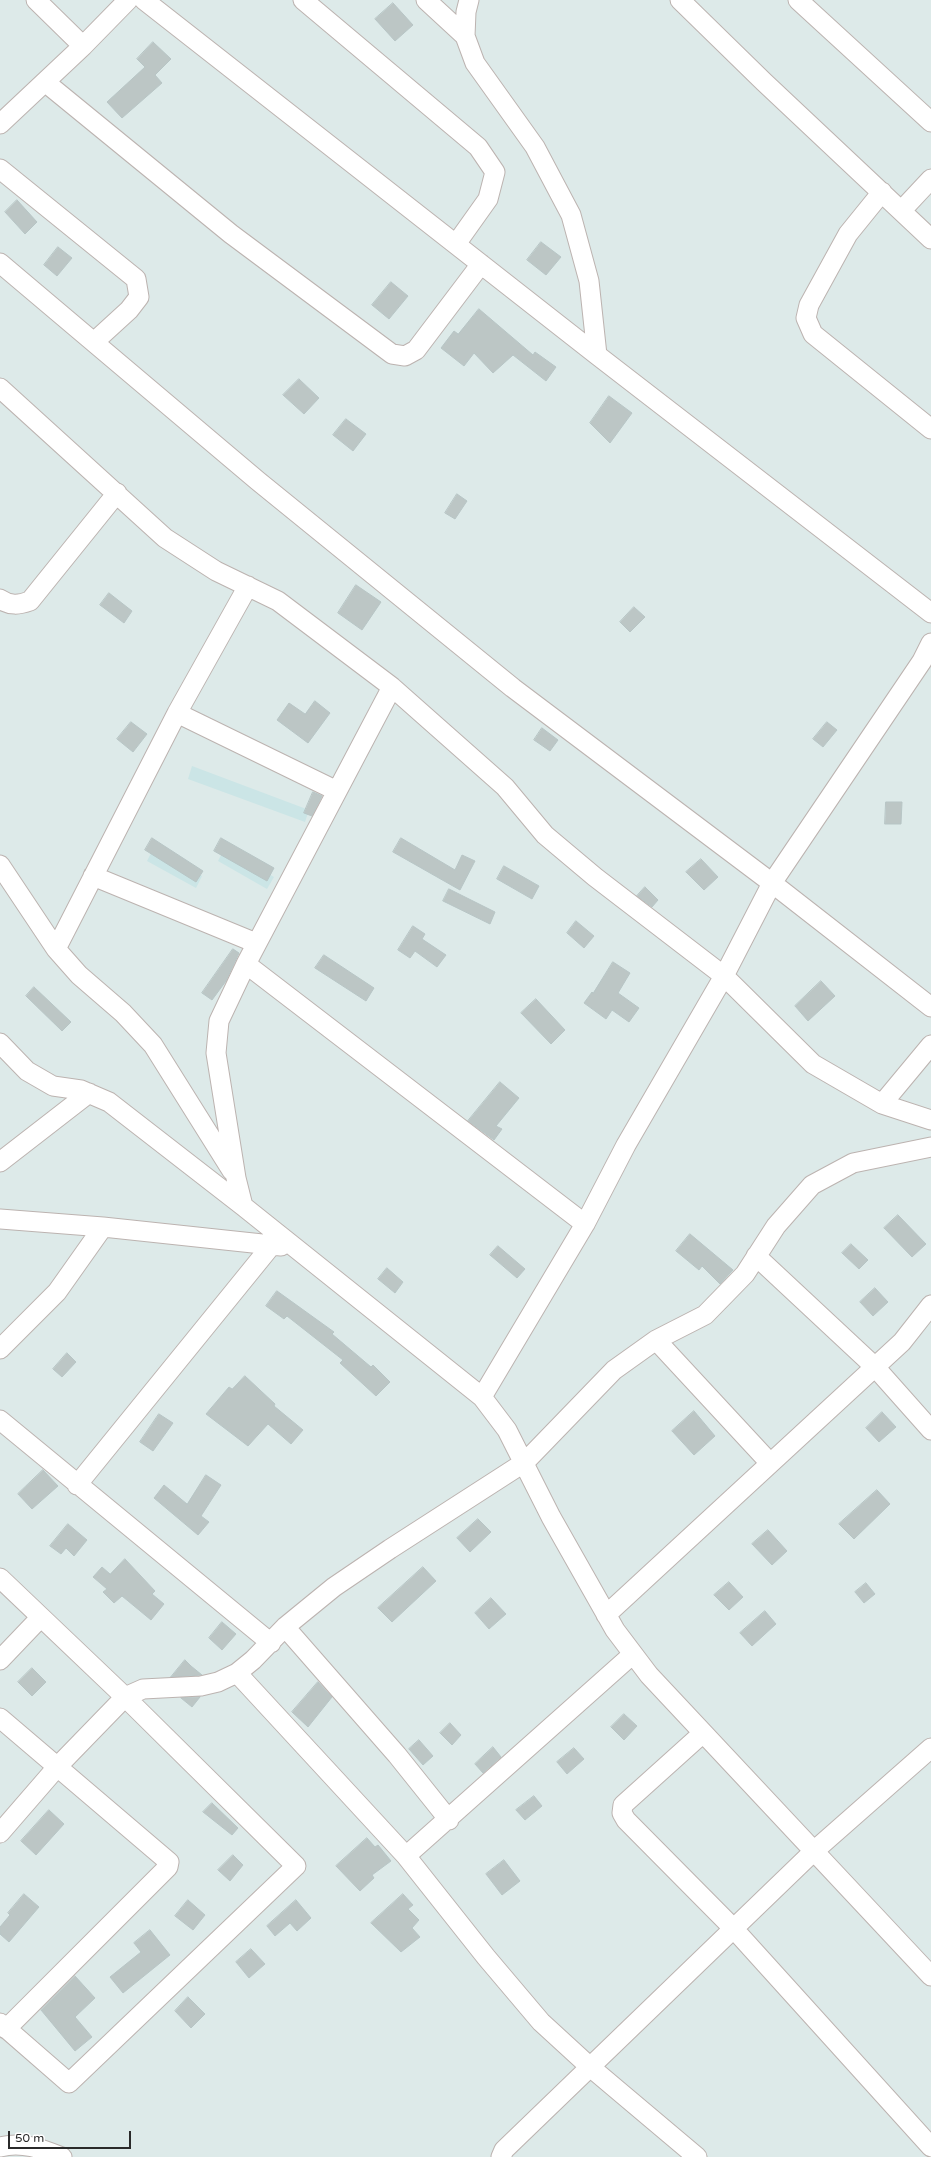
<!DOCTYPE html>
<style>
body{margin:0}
#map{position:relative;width:931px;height:2157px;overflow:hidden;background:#ddeae9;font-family:"Varela Round",sans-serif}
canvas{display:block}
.scale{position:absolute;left:8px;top:2131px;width:123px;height:18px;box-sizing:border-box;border:2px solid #2a2a2a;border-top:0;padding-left:5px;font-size:12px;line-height:14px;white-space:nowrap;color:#2a2a2a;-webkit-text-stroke:3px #fff;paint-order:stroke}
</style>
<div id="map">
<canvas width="931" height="2157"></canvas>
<div class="scale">50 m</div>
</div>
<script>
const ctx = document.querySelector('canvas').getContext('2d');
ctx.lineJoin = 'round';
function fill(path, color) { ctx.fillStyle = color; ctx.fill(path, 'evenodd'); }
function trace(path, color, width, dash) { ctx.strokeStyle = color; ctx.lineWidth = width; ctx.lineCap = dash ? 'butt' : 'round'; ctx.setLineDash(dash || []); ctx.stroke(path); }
const education = new Path2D(`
 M192,766L309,810L305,822L188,779Z
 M153,849L202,876L196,888L147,861Z
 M224,849L274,877L267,889L218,861Z`);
const building = new Path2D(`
 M393,3L413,25L395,41L375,19Z
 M153,42L171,59L155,75L162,83L122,118L107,102L145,67L137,59Z
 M17,200L37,222L25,234L5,212Z
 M541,242L561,257L546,275L527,260Z
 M58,247L72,258L57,276L44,265Z
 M391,282L408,296L389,319L372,305Z
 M479,309L533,355L535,352L556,367L546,381L513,355L493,373L474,353L464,366L441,348L454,331L458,334Z
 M299,379L319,398L304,414L283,395Z
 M609,396L632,413L610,443L590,423Z
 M346,419L366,434L353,451L333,435Z
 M457,494L467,501L455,519L445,513Z
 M356,585L381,602L362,630L338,613Z
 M109,593L132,611L124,623L100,605Z
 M634,607L645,617L630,632L620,622Z
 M315,701L330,713L308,743L277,720L289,703L305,714Z
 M131,722L147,734L133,752L117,739Z
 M827,722L837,730L823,747L813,739Z
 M542,728L558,740L550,751L534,740Z
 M313,792L322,796L312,816L304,813Z
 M886,802H902L901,824H885Z
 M152,838L203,871L196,882L145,850Z
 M221,838L274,868L267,881L214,851Z
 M401,838L455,870L462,855L475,861L460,890L393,852Z
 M701,859L718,877L704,890L686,872Z
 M504,866L539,886L532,899L497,879Z
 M645,887L658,900L652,907L637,896Z
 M449,889L495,912L490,924L443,901Z
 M576,921L594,936L584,948L567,933Z
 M413,926L425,934L422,939L446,955L437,967L415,951L410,958L398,950Z
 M233,949L239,953L226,981L212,1000L202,993Z
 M324,955L374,988L366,1001L315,968Z
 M613,962L630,973L618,993L639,1008L629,1022L612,1010L606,1019L584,1003L592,992L593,993Z
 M821,981L835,996L808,1021L795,1006Z
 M34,987L71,1022L62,1031L26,996Z
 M536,999L565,1030L551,1044L521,1013Z
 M500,1082L519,1098L496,1126L502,1129L494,1140L468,1121Z
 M898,1215L926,1244L912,1257L884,1228Z
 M690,1234L733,1270L720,1284L702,1266L699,1270L676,1251Z
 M851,1244L868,1260L859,1269L842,1253Z
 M498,1246L525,1269L517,1278L490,1255Z
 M387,1268L403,1282L395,1293L378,1279Z
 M875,1288L888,1302L873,1316L860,1302Z
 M277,1291L334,1332L332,1334L371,1367L373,1365L390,1382L376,1396L340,1363L343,1360L287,1316L284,1319L266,1306Z
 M67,1353L76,1362L62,1377L53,1369Z
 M245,1376L275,1404L274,1406L303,1430L291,1444L268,1424L248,1446L206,1414L229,1387L232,1389Z
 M694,1411L715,1436L694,1455L672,1431Z
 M882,1412L896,1427L879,1442L866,1428Z
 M159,1414L173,1423L153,1451L140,1442Z
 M43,1470L58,1486L32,1509L18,1494Z
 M206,1475L221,1485L201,1516L209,1522L198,1535L154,1498L164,1485L187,1504Z
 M877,1490L890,1504L854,1539L839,1524Z
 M478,1519L491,1532L470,1552L457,1538Z
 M68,1524L87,1540L74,1556L66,1548L61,1554L50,1546Z
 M768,1530L787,1551L772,1565L752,1544Z
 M125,1559L155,1591L152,1594L164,1604L151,1620L122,1596L114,1603L103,1592L107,1589L93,1577L102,1567L110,1574Z
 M423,1567L436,1581L392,1622L378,1608Z
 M729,1582L743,1597L729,1610L714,1595Z
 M866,1583L875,1594L864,1603L855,1592Z
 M491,1598L506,1614L489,1629L475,1613Z
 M765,1611L776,1624L752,1646L740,1633Z
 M222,1622L236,1634L222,1650L209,1638Z
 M185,1660L191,1666L202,1675L171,1677Z
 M32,1668L46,1682L32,1696L18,1682Z
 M318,1682L332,1697L308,1727L292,1712Z
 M200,1697L192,1707L181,1698Z
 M624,1714L637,1726L624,1740L611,1727Z
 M450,1723L461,1735L452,1745L440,1733Z
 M419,1740L433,1756L423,1765L409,1749Z
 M493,1747L501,1757L483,1773L475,1764Z
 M574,1748L584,1759L567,1774L557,1762Z
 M534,1796L542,1806L525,1820L516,1810Z
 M212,1803L238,1828L232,1835L203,1812Z
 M49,1810L64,1824L36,1855L21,1841Z
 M367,1838L375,1847L378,1845L391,1861L372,1875L374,1878L360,1891L336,1866Z
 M233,1855L243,1865L230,1881L218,1870Z
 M504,1860L520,1881L502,1895L486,1874Z
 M24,1894L39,1907L9,1942L0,1934V1927L10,1915L8,1913Z
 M403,1894L413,1905L408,1909L419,1920L412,1928L420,1937L401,1952L371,1923Z
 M188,1900L205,1915L193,1930L175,1916Z
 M296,1900L311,1918L297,1931L290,1923L275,1936L267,1926Z
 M150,1930L170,1955L123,1993L110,1977L141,1952L134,1943Z
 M251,1949L265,1964L249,1978L236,1962Z
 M75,1976L95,1998L75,2017L92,2037L75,2051L41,2010Z
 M188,1997L205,2014L191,2028L175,2011Z`);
const street = new Path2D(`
 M36,0L83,46
 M144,0L597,355L931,613
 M303,0L478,147L495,172L488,199L456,244
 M426,0L465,36
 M469,0L466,12L465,36L475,63L535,147L571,215L589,281L597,355
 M680,0L764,82L931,239
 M798,0L931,122
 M45,82L231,234L392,354L405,356L416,350L481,264
 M0,124L83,46L128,0
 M0,169L136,279L139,297L129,310L94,342
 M882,192L848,234L809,305L806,318L813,334L931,429
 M902,210L931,179
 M0,263L258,481L513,688L772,883L931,1007
 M0,388L165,538L216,571L278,601L392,687L505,787L545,835L595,877L724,976L813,1064L882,1104L931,1120
 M248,586L177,713L337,791
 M0,599C10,606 19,605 30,601L117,493
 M0,865L56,949L79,975L123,1013L153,1045L232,1171
 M93,876L256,943
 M56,949L177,713
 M246,964L585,1224
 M0,1043L27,1071L53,1086L81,1090L109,1102L243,1206L482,1397L507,1430L551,1517L615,1630L649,1675L931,1976
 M882,1104L931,1045
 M0,1162L89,1093
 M243,1206L236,1178L216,1053L219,1021L246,964L392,687
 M0,1219L103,1227L281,1246
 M756,1256L875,1367L931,1430
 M656,1340L770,1463
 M0,1349L57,1292L103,1227
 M482,1397L585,1224L626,1145L724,976L772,883L922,661L931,643
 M0,1420L271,1643
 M77,1485L271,1246
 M0,1578L125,1697L296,1866L69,2083L0,2023
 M606,1615L902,1342L931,1305
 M285,1627L397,1755L449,1820
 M0,1660L41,1617
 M237,1673L406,1856L486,1957L541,2022L589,2066L697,2157
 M0,1718L169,1862L168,1867L6,2029
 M703,1733L623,1805L622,1813L626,1820L733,1928L931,2147
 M0,1833L58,1766L125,1697L143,1689L201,1686L218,1682L237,1673L253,1660L285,1627L334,1587L390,1549L525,1462L614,1370L656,1340L705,1315L745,1274L776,1226L812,1185L853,1163L931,1147
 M406,1856L633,1654
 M0,2147C22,2141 42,2149 62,2157
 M501,2157L504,2150L814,1851L931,1748`);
fill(education, '#cbe5e6');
fill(building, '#bcc6c5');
trace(building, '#b7c5c5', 1);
trace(street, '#bcb3b0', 21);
trace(street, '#fff', 19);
</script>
